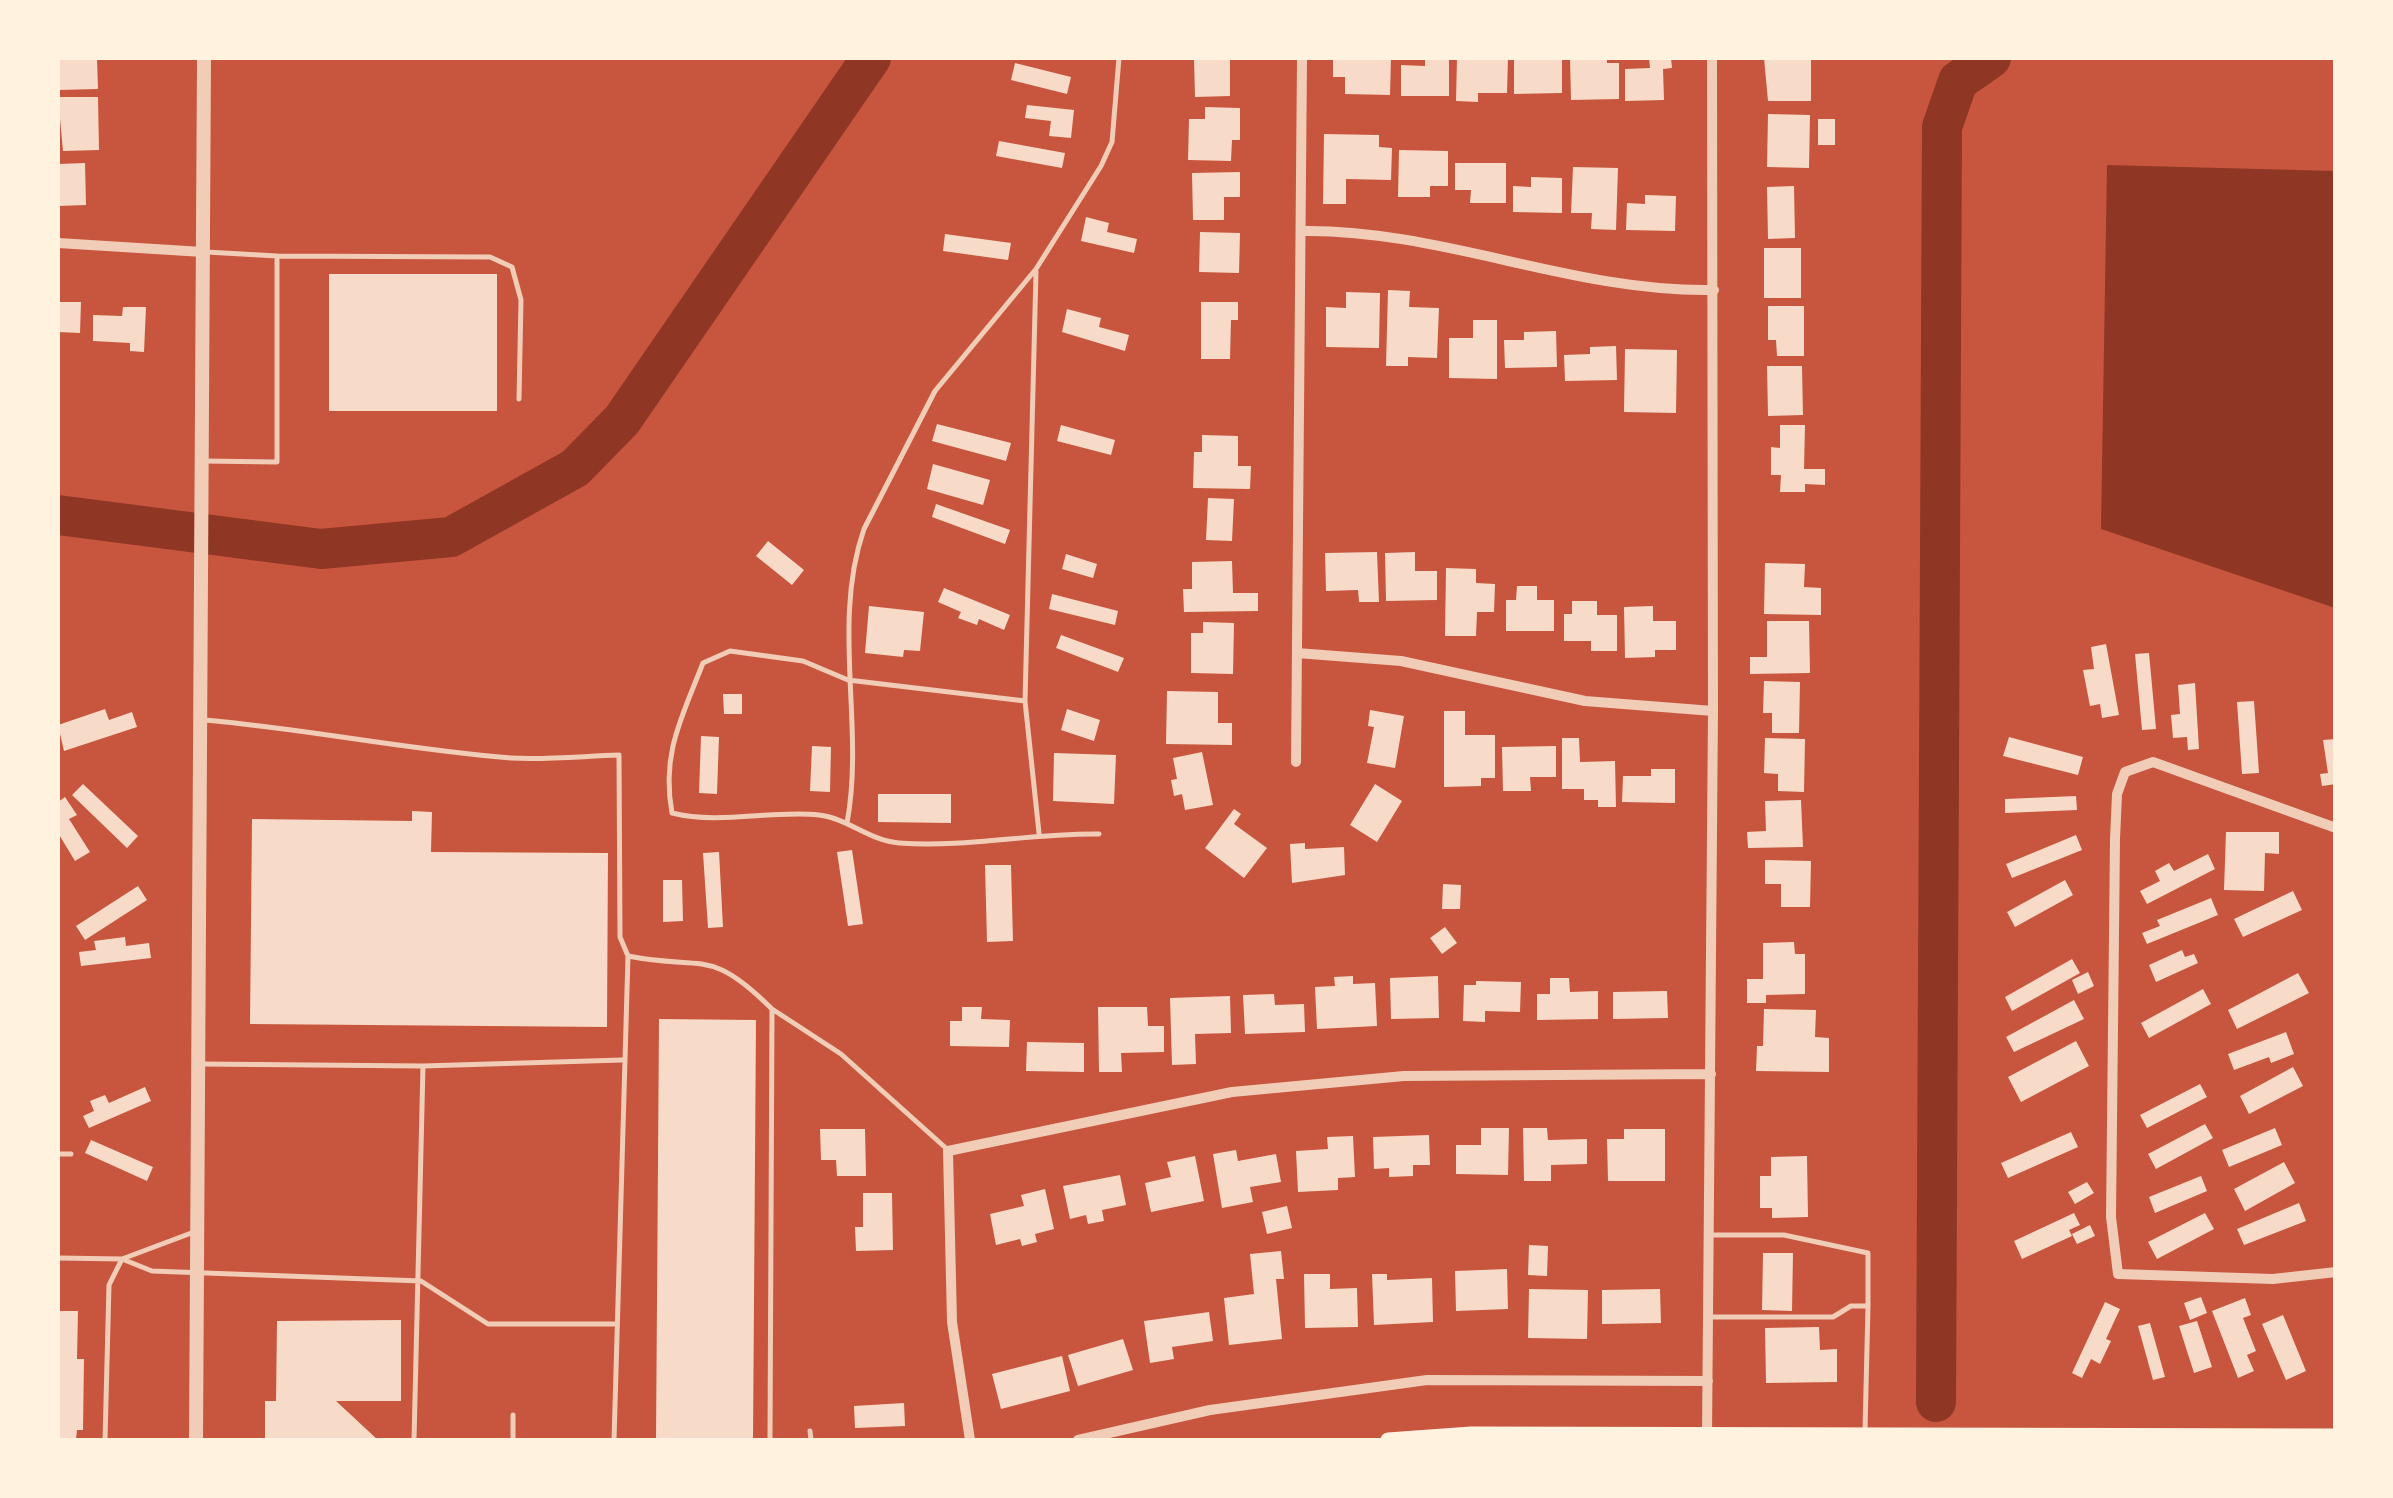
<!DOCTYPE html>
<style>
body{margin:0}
#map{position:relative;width:2393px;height:1498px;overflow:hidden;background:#c8553d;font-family:"DM Sans",sans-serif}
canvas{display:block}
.frame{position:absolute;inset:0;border:60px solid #fff3e0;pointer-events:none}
</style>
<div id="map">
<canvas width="2393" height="1498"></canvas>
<div class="frame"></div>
</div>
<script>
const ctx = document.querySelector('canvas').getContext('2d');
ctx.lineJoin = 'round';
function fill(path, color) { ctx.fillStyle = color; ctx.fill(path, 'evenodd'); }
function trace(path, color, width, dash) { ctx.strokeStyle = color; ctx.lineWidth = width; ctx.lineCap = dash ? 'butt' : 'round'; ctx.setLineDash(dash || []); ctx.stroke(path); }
const water = new Path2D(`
 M2107,165L2335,171V608L2101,529Z`);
const river = new Path2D(`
 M58,515L321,549L451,537L575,468L622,420L871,58
 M1936,1402L1942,127L1958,81L1991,58`);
const building = new Path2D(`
 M58,58H97L98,89L58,90Z
 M1194,58H1230V96L1195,97Z
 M1333,58H1391L1390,95L1345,94V77H1333Z
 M1425,58H1449V96H1401V65L1425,66Z
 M1457,58H1508L1507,93H1478V102L1456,101Z
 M1514,58H1562V93L1514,94Z
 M1570,58H1607V63H1619V99L1571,100Z
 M1649,58H1671L1672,68L1663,69L1664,100L1625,101V69L1650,68Z
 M1764,58H1811V101H1768Z
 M1015,63L1071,77L1067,94L1011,80Z
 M58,97H98L99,150L63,151Z
 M1027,105L1074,110L1071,138L1049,136L1051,121L1025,118Z
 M1205,107L1240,108V140H1232L1231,161L1188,160L1189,119H1205Z
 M1768,114L1810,115L1809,168L1767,167Z
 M1818,119H1835V145H1818Z
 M1324,134L1379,135V147L1392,148L1391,180L1346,179V204H1323Z
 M999,141L1065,153L1062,168L996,156Z
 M1399,150L1448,151V186H1430V197H1398Z
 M85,163L86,205L58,206V164Z
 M1455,163H1506V203H1470L1471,190H1455Z
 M1573,167L1618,168L1616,230L1591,229L1592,213H1571Z
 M1240,172V197H1224V220H1193L1192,173Z
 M1531,177L1562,178V213L1513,212V186L1531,187Z
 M1794,186L1795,238L1768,239L1767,187Z
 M1645,195L1676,196L1675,231L1626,230L1627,203L1645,204Z
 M1086,217L1109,223L1107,232L1137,239L1134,253L1081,241Z
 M1200,232L1240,233L1239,273L1199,272Z
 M945,234L1011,243L1008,260L943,251Z
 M1764,248H1801V298H1764Z
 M329,274H497V411H329Z
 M1388,290L1410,291L1409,307L1439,308L1437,358L1408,357V366H1386Z
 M1346,292L1380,293L1379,348L1326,347V307L1346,308Z
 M58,302H81L80,333L58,332Z
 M1201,302H1238V320H1231L1230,359H1201Z
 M1768,306H1804V356H1777L1776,340H1768Z
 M123,307H146L144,352L130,351V343L93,341V315L122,316Z
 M1067,309L1101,318L1099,327L1129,335L1125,351L1062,332Z
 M1473,320H1497V379L1449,378V338H1473Z
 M1556,331L1557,367L1505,368L1504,340H1524V332Z
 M1616,346L1617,380L1565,381L1564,355L1590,354V347Z
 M1625,349L1677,350L1676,413L1624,412Z
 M1767,366H1802L1803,415L1768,416Z
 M937,424L1011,443L1006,461L932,441Z
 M1061,425L1115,440L1111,455L1057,441Z
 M1780,425H1805L1804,469H1825V485L1805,484V492H1780L1781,475H1771V447L1780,448Z
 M1202,435L1238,436V466H1251L1250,489L1193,488L1194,452H1202Z
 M933,464L990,480L983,505L927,489Z
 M1208,498L1234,499L1232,541L1206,540Z
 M936,504L1010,530L1005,544L932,517Z
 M768,541L804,570L792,585L756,556Z
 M1377,552L1379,602H1359L1358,590L1326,591L1325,553Z
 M1415,552V571H1437V600L1386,601L1385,553Z
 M1066,554L1097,564L1093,578L1062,569Z
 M1232,561L1233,593H1258V611L1184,612L1183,589H1192V562Z
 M1765,563L1805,564L1804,587L1821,588V615L1764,614Z
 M1446,568L1476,569V583L1495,584L1494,612H1477L1476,636H1445Z
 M1517,586H1537V600H1554V631H1506V600H1516Z
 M944,588L1010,615L1004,630L979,619L977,625L958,618L961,612L938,602Z
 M1052,594L1118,611L1115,625L1049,609Z
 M1572,601H1597V615H1617V651H1591V641H1564V614H1572Z
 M869,606L924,612L920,651L904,650L903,657L865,653Z
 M1653,606V621H1676V650H1655V657L1625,658L1624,607Z
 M1767,621H1809L1810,673L1750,674V657H1767Z
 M1203,622L1234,623L1233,674L1191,673V633H1203Z
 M1061,635L1124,658L1118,672L1056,648Z
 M2106,644L2119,715L2102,718L2100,704L2090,706L2083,670L2094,669L2091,647Z
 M2149,653L2156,729L2142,730L2135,654Z
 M1764,681L1800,682L1799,733H1772V713H1763Z
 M2195,683L2199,749L2188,750L2187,737L2173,738L2171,715L2180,714L2178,685Z
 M1167,691L1218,692V723H1232V745L1166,744Z
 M723,694H742V714H724Z
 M2254,701L2259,773L2242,774L2237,702Z
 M105,709L109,720L132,712L137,727L64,751L58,725Z
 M1067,709L1100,720L1094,741L1061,730Z
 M1370,710L1404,716L1395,768L1367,763L1374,727L1368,726Z
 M1444,711H1465V735H1495V778H1481V786L1444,787Z
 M701,736L719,737L717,794L699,793Z
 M2009,737L2083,757L2078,775L2003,756Z
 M1562,738H1579L1580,762L1615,761L1616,807H1598V800H1584V789H1562Z
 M1765,738L1805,739L1804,792L1778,791V774L1764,773Z
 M2336,739V784L2322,786L2320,774L2328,773L2323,740Z
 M812,746L831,747L830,792L810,791Z
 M1556,746V777H1530L1531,791H1503L1502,747Z
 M1202,752L1213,805L1185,810L1182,794L1174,796L1171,780L1177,779L1173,758Z
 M1054,753L1116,755L1114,804L1053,801Z
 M1651,769H1675V803L1622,802L1623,776H1651Z
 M83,784L138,836L127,848L72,795Z
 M1375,784L1402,801L1377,842L1350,825Z
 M878,794H951V823L878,822Z
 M2076,796L2077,810L2005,813V799Z
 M65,797L77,815L69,819L90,852L75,861L58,833V802Z
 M1801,800L1803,847L1748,848L1747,832L1766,831L1765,801Z
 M1234,809L1241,814L1234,824L1267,848L1244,878L1205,848Z
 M412,811L432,812L431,852L608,853L607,1027L250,1024L252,819L412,821Z
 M2226,832H2279V854L2265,853L2264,891L2224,890Z
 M2076,835L2082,850L2012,878L2006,864Z
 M1305,843V849L1344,847L1345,875L1292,883L1290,844Z
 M852,850L863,924L848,926L837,852Z
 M719,852L723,927L708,928L703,853Z
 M2208,854L2215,869L2147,904L2140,891L2160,881L2155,871L2169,863L2174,871Z
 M1765,860L1811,861L1810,907H1781V884H1765Z
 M985,865H1011L1013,941L987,942Z
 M663,880H682L683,921L663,922Z
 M2065,880L2073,895L2015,927L2007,912Z
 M1443,884L1461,885L1460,909H1442Z
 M138,886L147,900L85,940L76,926Z
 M2293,891L2302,910L2243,937L2234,919Z
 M2211,898L2218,915L2147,944L2142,933L2160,926L2157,920Z
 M1445,927L1457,943L1442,954L1430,938Z
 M125,937L126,946L149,943L151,958L81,966L79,952L96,950L94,941Z
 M1794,942L1795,954H1805V994L1766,995V1003H1747V979H1763V943Z
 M2182,950L2185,957L2194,954L2198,963L2156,982L2149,965Z
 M2072,959L2080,973L2012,1011L2005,997Z
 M2088,972L2094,986L2078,994L2072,980Z
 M2298,973L2309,993L2237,1029L2228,1010Z
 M1353,976V984L1375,983L1377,1026L1317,1029L1315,987L1335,986L1334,977Z
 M1438,976L1439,1018L1391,1019L1390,978Z
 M1550,978H1569L1570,992L1598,991V1019L1537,1020V994H1550Z
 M1476,981L1521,982L1520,1012L1485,1011V1022L1463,1021L1464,985H1476Z
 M2203,989L2211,1004L2149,1038L2141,1023Z
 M1667,991L1668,1018L1613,1019V992Z
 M1274,994L1275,1005L1304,1004L1305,1032L1245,1034L1243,995Z
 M1230,996L1231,1033L1195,1034L1196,1064L1172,1065L1170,998Z
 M2074,1000L2084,1019L2014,1052L2006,1037Z
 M962,1007H982L981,1019L1010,1020L1009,1047L950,1046V1021H962Z
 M1098,1007H1147L1148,1026H1164V1052L1121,1053L1122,1072H1099Z
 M1764,1009L1816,1010L1815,1037L1829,1038V1072L1756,1071L1757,1046H1763Z
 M659,1019L756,1020L753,1440H656Z
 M2286,1032L2294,1054L2271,1063L2269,1057L2234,1070L2228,1054Z
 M2076,1041L2089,1066L2021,1102L2008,1077Z
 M1027,1042L1084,1043V1072L1026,1071Z
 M2293,1067L2303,1086L2249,1114L2240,1096Z
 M2200,1084L2207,1097L2147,1128L2140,1115Z
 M145,1087L151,1101L89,1128L83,1116L94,1111L90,1101L105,1095L109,1103Z
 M2205,1124L2213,1138L2156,1169L2148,1154Z
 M1481,1128H1509L1508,1175L1456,1174V1145H1481Z
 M1523,1128H1547L1548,1140L1587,1139V1164L1551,1165V1181H1524Z
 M2275,1128L2282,1145L2229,1167L2222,1150Z
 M820,1129H865L866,1176H837L836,1160H821Z
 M1624,1129H1665V1181H1608L1607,1139H1624Z
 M2071,1132L2078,1147L2008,1178L2001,1163Z
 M1429,1135L1430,1165H1413V1176L1389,1177V1168L1374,1169L1373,1137Z
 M1353,1136L1355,1177L1338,1178V1190L1298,1192L1296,1151L1328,1149L1327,1137Z
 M91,1140L153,1167L147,1181L85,1153Z
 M1236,1150L1238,1161L1276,1154L1281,1182L1250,1187L1253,1202L1222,1208L1213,1154Z
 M1195,1156L1204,1201L1151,1212L1145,1183L1171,1177L1167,1162Z
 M1807,1156L1808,1217L1772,1218V1208H1760V1176H1771V1157Z
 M2284,1162L2295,1183L2245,1211L2234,1189Z
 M1120,1175L1126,1205L1102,1210L1104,1221L1088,1224L1086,1215L1070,1219L1063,1186Z
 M2201,1176L2207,1191L2155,1213L2149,1197Z
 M2087,1182L2094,1193L2075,1204L2068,1192Z
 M1045,1189L1054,1229L1035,1234L1037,1242L1022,1246L1020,1239L996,1245L990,1214L1024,1206L1021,1195Z
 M863,1193H892L893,1250L856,1251L855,1227H863Z
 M2299,1203L2306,1221L2244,1245L2237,1229Z
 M1287,1206L1292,1228L1267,1234L1262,1212Z
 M2074,1213L2080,1225L2069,1230L2072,1236L2022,1259L2014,1241Z
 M2205,1213L2214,1229L2157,1259L2148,1242Z
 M2090,1225L2095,1236L2077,1244L2072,1234Z
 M1529,1245L1548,1246L1547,1276L1528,1275Z
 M1281,1251L1284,1279H1276L1282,1339L1229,1345L1224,1298L1254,1294L1250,1254Z
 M1763,1253H1793L1792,1311L1762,1310Z
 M1507,1269L1508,1309L1456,1311L1455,1271Z
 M1304,1274H1330V1289L1357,1288L1358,1327L1305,1328Z
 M1372,1274H1387V1280L1432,1278L1433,1322L1374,1325Z
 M1529,1289L1588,1290L1587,1339L1528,1338Z
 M1660,1289L1661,1323L1602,1324V1290Z
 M2201,1297L2207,1313L2190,1320L2184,1303Z
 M2245,1298L2251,1315L2243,1318L2256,1351L2247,1355L2254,1371L2238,1378L2212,1311Z
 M2105,1302L2120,1309L2106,1339L2111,1341L2100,1364L2091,1359L2082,1378L2072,1373Z
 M58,1311H78L77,1359H84L83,1430H77L76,1440H58Z
 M1209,1312L1213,1341L1172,1347L1174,1359L1150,1363L1144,1321Z
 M2283,1315L2306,1371L2286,1380L2262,1324Z
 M401,1320V1401H336L378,1440H265V1401H276L277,1321Z
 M2197,1321L2212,1367L2194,1373L2179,1326Z
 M2150,1323L2165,1377L2153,1380L2138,1326Z
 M1819,1327L1820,1350L1837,1349V1382L1766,1383L1765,1328Z
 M1123,1339L1133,1370L1078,1386L1068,1355Z
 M1062,1356L1070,1391L1001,1409L992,1374Z
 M904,1403L905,1426L855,1428L854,1406Z`);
const service = new Path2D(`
 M206,252L277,256
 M1036,272L1025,701L1039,833
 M204,461L277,462V256L490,257L512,267L521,300L519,399
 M1025,701L848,680L803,661L730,651L703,663C682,717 661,754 672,813C720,825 770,810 819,815C847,818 870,841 899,843C966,848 1031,833 1099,834
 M205,720C308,729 408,750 511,758C547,760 584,756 619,755L620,937L628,956C703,971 709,946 772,1009L770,1440
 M847,823C865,727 831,624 864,529L935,391L1036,269L1101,166L1112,142L1119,58
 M772,1009L841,1054L948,1150
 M201,1064L423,1066L622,1060
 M58,1154H71
 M1709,1235H1784L1868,1253V1306
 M58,1258L122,1259L194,1232
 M1708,1317H1833L1851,1306H1868L1865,1430
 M513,1415V1440
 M810,1431L811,1440
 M105,1440L109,1285L122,1259L152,1271L421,1281L488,1324H616
 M414,1440L423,1066
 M614,1440L628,956`);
const minor = new Path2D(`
 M1302,231C1442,229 1574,293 1714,290
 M58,243L203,252
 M1297,653L1401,661L1585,701L1713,711
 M1296,762L1302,58
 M2336,828L2153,762L2125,772L2117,794L2115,839L2111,1217L2118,1274L2273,1279L2336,1272
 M1707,1436L1713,711L1712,58
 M970,1440L952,1322L948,1151L1232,1092L1404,1076L1711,1074
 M1078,1440L1210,1410L1427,1380L1708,1381`);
const tertiary = new Path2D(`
 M196,1440L204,58`);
const secondary = new Path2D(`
 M1388,1440L1471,1434L2336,1436`);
fill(water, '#8f3625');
trace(river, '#8f3625', 40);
fill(building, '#f7dbc8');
trace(service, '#f1ccb7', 5);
trace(minor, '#f1ccb7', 10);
trace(tertiary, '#f1ccb7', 14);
trace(secondary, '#fff3e0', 15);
</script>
